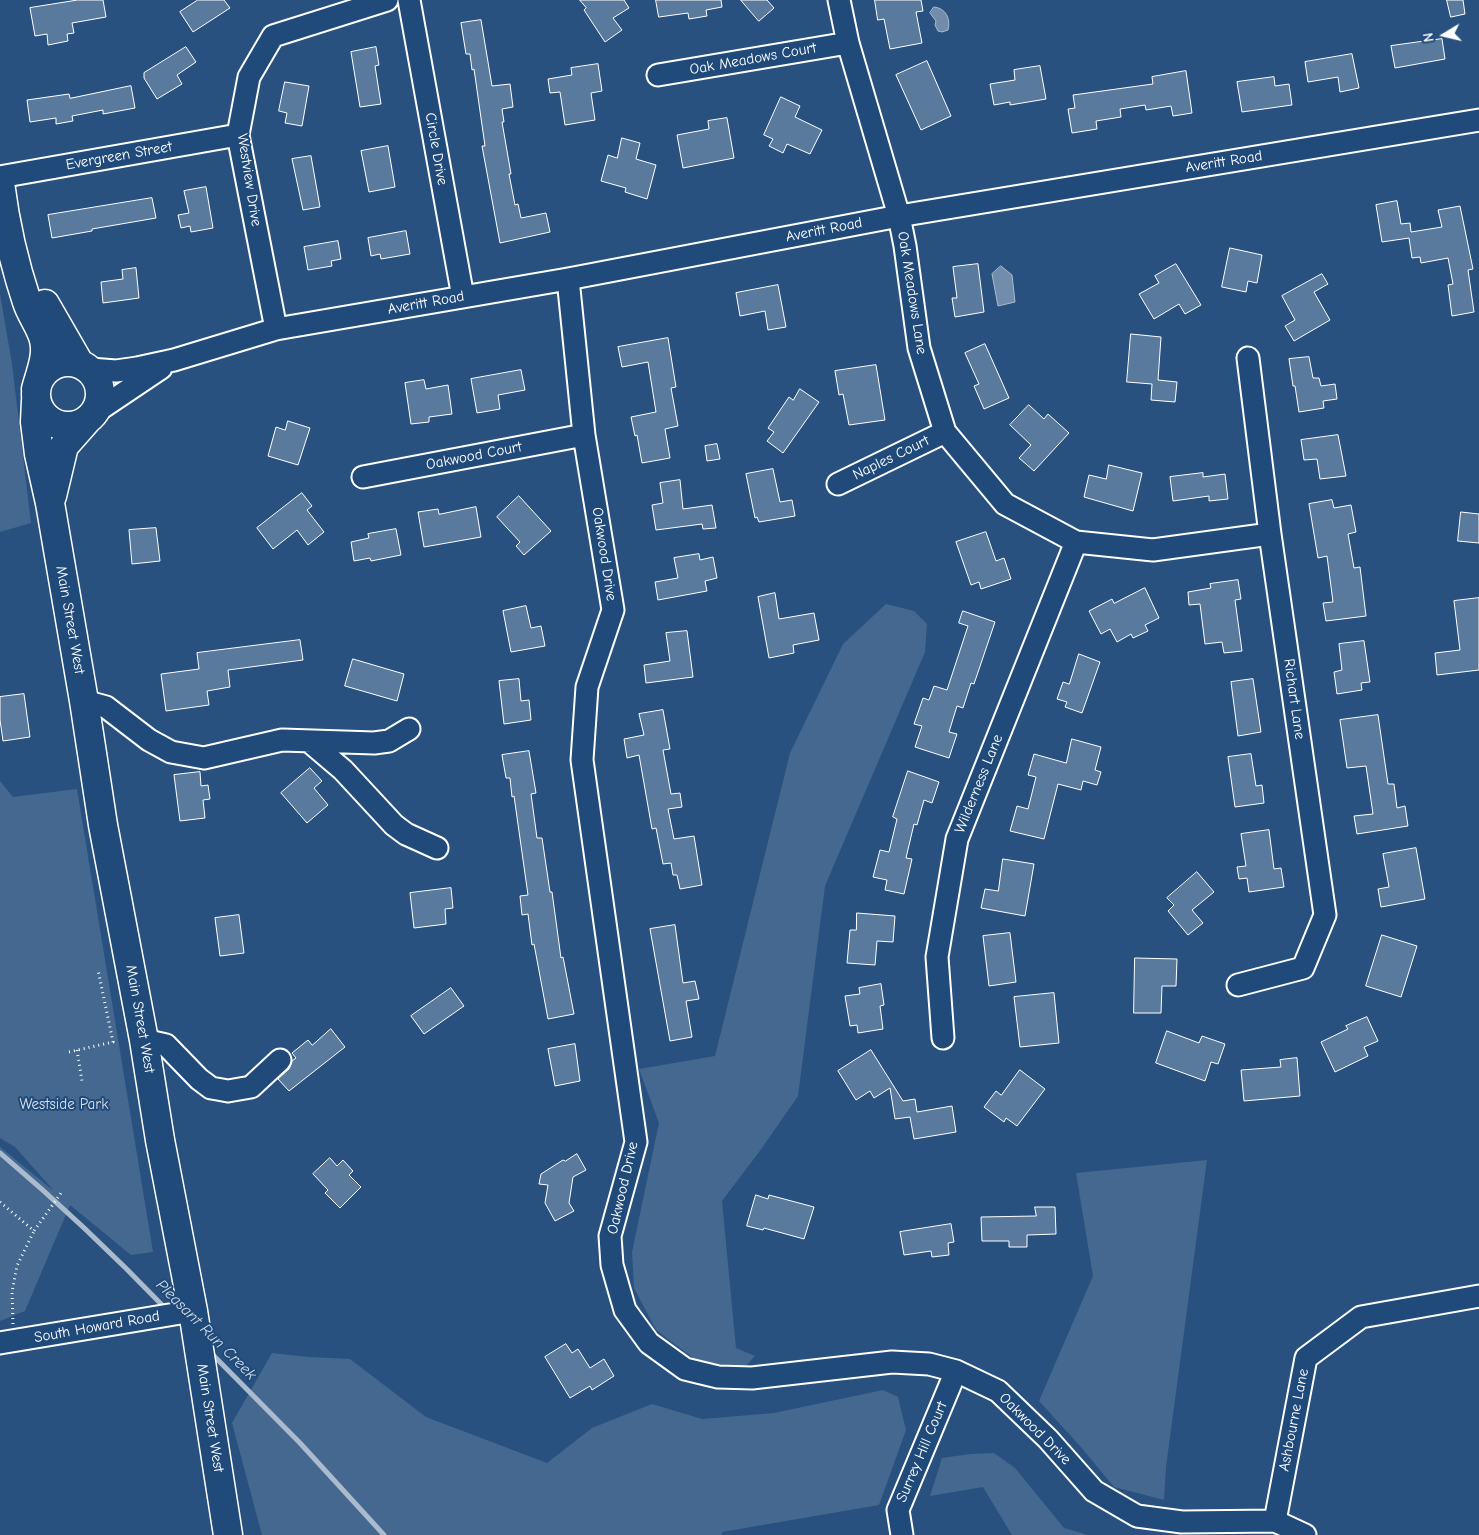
<!DOCTYPE html>
<style>
body{margin:0}
#map{position:relative;width:1479px;height:1535px;overflow:hidden;background:#28517f;font-family:"Comic Neue",sans-serif}
canvas{display:block}
.north{position:absolute;left:1419px;top:10px;width:50px;height:50px;-webkit-text-stroke:4px #1f4a7a;paint-order:stroke;rotate:261deg;font-size:14px;font-weight:700;line-height:20px;text-align:center;color:#fff}
.north::after{content:'';display:block;margin:auto;width:18px;height:22px;background:#fff;clip-path:polygon(50% 0,100% 100%,50% 72%,0 100%)}
</style>
<div id="map">
<canvas width="1479" height="1535"></canvas>
<div class="north">N</div>
</div>
<script>
const ctx = document.querySelector('canvas').getContext('2d');
ctx.lineJoin = 'round';
function fill(path, color) { ctx.fillStyle = color; ctx.fill(path, 'evenodd'); }
function trace(path, color, width, dash) { ctx.strokeStyle = color; ctx.lineWidth = width; ctx.lineCap = dash ? 'butt' : 'round'; ctx.setLineDash(dash || []); ctx.stroke(path); }
function drawText(font, color, halo, rows, align = 'center') {
  ctx.font = font + ' "Comic Neue",sans-serif'; ctx.lineWidth = 4; ctx.setLineDash([]); ctx.textBaseline = 'middle'; ctx.strokeStyle = halo; ctx.fillStyle = color; for (const [text, x, y, turn = 0] of rows) {
    ctx.save(); ctx.translate(x, y); ctx.rotate((+turn || 0) * Math.PI / 180); ctx.textAlign = isNaN(turn) ? turn : align; if (halo) ctx.strokeText(text, 0, 0); ctx.fillText(text, 0, 0); ctx.restore();
  }
}
const green = new Path2D(`
 M0,294L12,364L31,523L0,532Z
 M886,604L914,611L927,624L925,652L825,886L798,1096L762,1148L722,1201L736,1348L755,1356L745,1367L701,1364L656,1330L634,1288L632,1252L659,1123L639,1069L715,1056L790,753L843,644Z
 M0,781L13,797L77,789L153,1252L131,1255L70,1205L25,1311L0,1321V1147L54,1191L15,1147L0,1138Z
 M1207,1160L1166,1467L1164,1500L1114,1487L1080,1446L1039,1401L1093,1276L1076,1173Z
 M272,1353L308,1357L350,1359L426,1417L547,1463L592,1428L652,1404L702,1419L774,1413L883,1390L898,1397L906,1430L879,1505L722,1532V1535H262L232,1423Z
 M994,1453L1015,1468L1064,1528L1088,1535H1012L983,1487L930,1496L942,1458L970,1454Z`);
const water = new Path2D(`
 M934,7C946,8 951,19 948,30L942,32L938,31L935,25L936,21L930,13Z
 M1001,266L1012,275L1015,302L998,306L992,274Z`);
const stream = new Path2D(`
 M0,1153C58,1202 114,1255 167,1310
 M211,1353L300,1443L384,1535`);
const building = new Path2D(`
 M78,0H103L106,17L72,23L74,33L67,34L68,41L48,45L47,34L35,36L30,8Z
 M198,0H224L230,8L193,32L180,12Z
 M580,0H624L629,8L613,18L622,30L605,42L584,10L586,8Z
 M656,0H721L722,7L706,10L707,16L689,19L688,13L659,17Z
 M741,0H767L774,8L759,21Z
 M875,0H921L923,11L916,12L922,43L890,49L884,19L878,20Z
 M1447,0H1463L1465,14L1451,17Z
 M481,20L492,86L510,84L513,107L502,109L504,122H502L511,174H509L515,205L518,204L521,218L546,213L550,232L500,243L482,146H485L474,69L472,70L470,54H466L461,23Z
 M1442,39L1445,59L1395,68L1391,46Z
 M186,47L196,62L177,75L182,84L157,99L144,78V73Z
 M376,47L379,65L375,66L381,104L360,107L351,52Z
 M1352,54L1359,88L1340,92L1338,77L1308,82L1305,62Z
 M927,61L951,116L921,130L896,75Z
 M598,64L602,91L591,93L595,120L565,125L560,92L550,93L548,79L572,75L571,68Z
 M1040,66L1046,99L1010,105V102L994,105L990,84L1015,80L1014,70Z
 M1186,71L1192,113L1173,116L1171,106L1146,110L1145,105L1120,109L1121,117L1096,121L1097,129L1072,133L1068,109L1075,108L1073,95L1153,84L1152,77Z
 M1274,77L1275,86L1289,84L1292,105L1242,112L1237,82Z
 M285,82L309,86L302,126L285,123L287,113L279,111Z
 M131,86L135,108L103,114V110L72,116L73,121L56,124V118L30,122L27,100L69,94L70,98Z
 M781,97L800,106L795,117L822,130L810,154L787,144L783,153L769,146L773,139L764,135Z
 M727,118L734,158L683,168L677,135L709,129L708,121Z
 M622,138L640,143L636,159L656,165L647,199L625,192L626,188L601,181L608,155L617,158Z
 M388,146L395,187L369,192L361,151Z
 M311,156L320,207L303,210L292,159Z
 M206,187L213,228L191,232L190,226L181,228L178,215L189,213L184,191Z
 M152,198L156,218L92,229V231L52,238L48,215Z
 M1397,201L1401,224L1410,223L1411,232L1442,227L1438,210L1460,206L1473,269L1468,270L1474,312L1452,316L1448,285L1453,284L1448,258L1421,263L1420,257L1412,258L1409,238L1382,242L1376,205Z
 M406,231L410,254L381,259L380,254L371,256L368,238Z
 M338,241L341,259L331,261L332,266L308,270L304,247Z
 M1230,248L1262,255L1257,283L1248,281L1246,292L1222,287Z
 M978,264L984,312L955,317L952,298H957L953,267Z
 M1176,264L1201,305L1185,314L1179,304L1154,319L1139,294L1159,283L1155,276Z
 M136,268L139,298L103,303L101,282L123,279L122,270Z
 M1322,274L1328,284L1314,292L1330,320L1294,341L1285,326L1295,320L1282,296Z
 M778,285L786,327L768,330L765,311L740,316L736,293Z
 M1131,334L1161,337L1158,380L1177,382L1175,402L1151,400L1152,384L1127,382Z
 M668,338L676,387L671,388L678,426L665,429L670,458L642,463L637,435L635,436L631,417L656,412L648,362L622,367L618,347Z
 M985,344L1009,398L984,409L974,386L979,384L965,353Z
 M1309,357L1313,378H1319L1321,386L1335,384L1337,399L1323,401L1324,408L1299,412L1295,386H1293L1289,359Z
 M876,365L885,420L849,425L843,394L839,395L835,371Z
 M521,370L525,390L498,395L500,409L477,413L471,379Z
 M424,380L426,389L448,385L452,414L429,417V422L411,424L405,383Z
 M800,389L819,402L783,453L767,441L774,432L768,428L789,397L793,400Z
 M1029,405L1044,419L1048,414L1069,433L1034,471L1019,458L1031,445L1010,425Z
 M288,421L310,428L298,465L268,456L276,427L285,430Z
 M1338,435L1346,476L1320,479L1317,459L1304,460L1301,440Z
 M717,444L720,459L707,461L705,446Z
 M1109,465L1142,473L1133,511L1084,497L1089,475L1106,479Z
 M773,469L780,502L792,500L795,516L759,522L757,517L755,518L746,474Z
 M1203,473V477L1225,474L1228,499L1209,501V496L1173,501L1170,477Z
 M680,480L683,509L712,505L716,528L703,529L702,524L656,530L652,505L663,503L660,483Z
 M302,493L312,506L307,510L324,532L308,545L297,530L273,549L257,528Z
 M519,496L551,531L524,555L516,546L520,542L497,517Z
 M1332,500L1334,508L1351,505L1356,532L1348,534L1354,568L1360,567L1366,616L1326,621L1323,603L1333,602L1327,556L1318,558L1309,504Z
 M476,507L481,537L424,547L418,512L438,509L439,514Z
 M1461,512L1479,514V543L1458,541Z
 M156,528L160,561L132,564L129,530Z
 M396,529L401,555L371,561L370,558L354,561L351,542L369,538L368,534Z
 M986,532L996,561L1004,558L1011,579L981,589L979,582L971,585L956,542Z
 M699,554L700,560L713,557L717,578L705,581L707,591L658,600L655,582L678,578L674,558Z
 M1238,580L1241,599L1235,600L1242,651L1224,653L1222,642L1205,644L1200,604L1189,605L1188,592L1211,588L1210,584Z
 M1145,588L1159,618L1145,625L1148,631L1133,638L1131,634L1117,642L1110,629L1101,634L1089,611L1112,599L1114,603Z
 M775,593L779,619L814,613L819,640L793,645L794,653L769,658L758,597Z
 M1479,598V670L1437,675L1435,653L1460,650L1454,601Z
 M526,606L531,628L541,626L545,646L511,652L503,611Z
 M963,611L995,622L974,684L971,683L963,708L957,706L949,732L957,734L949,758L915,747L922,726L914,724L923,698L929,700L934,686L947,690L968,626L959,623Z
 M687,631L693,677L646,683L644,665L670,661L666,633Z
 M300,640L303,660L228,670L230,687L207,691L209,705L166,711L161,674L199,669L197,653Z
 M1364,641L1370,682L1361,683L1362,690L1337,694L1334,672L1342,670L1339,644Z
 M1079,654L1100,662L1082,713L1065,707L1067,702L1057,699L1063,682L1069,684Z
 M353,659L404,674L397,701L345,686Z
 M519,679L521,701L529,700L531,720L504,724L499,681Z
 M1253,679L1261,732L1238,736L1231,682Z
 M24,694L30,737L3,741L0,720V697Z
 M663,710L670,749L663,750L671,794L680,793L682,807L668,809L674,839L694,836L702,885L680,889L677,875H673L671,863L663,864L656,828L652,829L639,755L627,758L624,739L644,735L639,714Z
 M1378,715L1388,784H1394L1397,808L1405,806L1408,826L1357,834L1354,816L1373,814L1366,766L1347,768L1340,720Z
 M1072,739L1101,747L1095,770L1101,772L1097,785L1083,781L1081,790L1058,784L1044,839L1010,831L1017,806L1028,809L1036,777L1028,775L1034,754L1066,763Z
 M529,751L536,793L531,794L537,838H542L550,892H552L561,958L563,957L574,1014L548,1019L534,944L532,945L528,914L522,915L520,896L528,895L514,796L512,797L510,778H506L502,755Z
 M1251,754L1256,786L1262,785L1264,803L1235,807L1228,757Z
 M310,768L322,781L314,788L328,805L307,823L281,793Z
 M908,771L939,782L932,803L924,800L917,825L914,824L906,858L912,859L904,894L885,890L887,880L873,877L880,850L889,852L897,819L893,817Z
 M200,772L201,786L208,785L210,799L203,800L205,818L180,821L174,775Z
 M1269,830L1274,869L1281,868L1284,887L1249,892L1247,878L1239,879L1237,867L1246,866L1241,834Z
 M1416,848L1425,899L1381,907L1378,889L1389,887L1383,854Z
 M1003,859L1034,864L1025,916L981,908L985,889L998,891Z
 M1197,872L1214,892L1192,910L1203,923L1188,935L1168,911L1174,905L1167,898Z
 M451,888L453,908L445,909L446,924L414,928L410,893Z
 M857,913L895,916L893,942L877,941L875,965L847,963L850,930H856Z
 M239,915L244,953L220,956L215,918Z
 M675,925L683,983L695,981L699,999L686,1001L692,1037L670,1041L650,929Z
 M1010,933L1016,982L989,986L983,936Z
 M1382,935L1417,946L1401,997L1366,986Z
 M1135,958L1177,959L1176,986H1162L1161,1013H1134Z
 M881,984L884,1005L880,1006L883,1029L858,1033L857,1025L850,1026L845,996L860,994L859,988Z
 M451,988L464,1006L424,1034L411,1016Z
 M1054,993L1059,1043L1020,1047L1014,997Z
 M1367,1017L1378,1041L1364,1047L1368,1056L1335,1072L1321,1042L1348,1029L1346,1026Z
 M331,1029L345,1047L289,1091L278,1079L289,1069L292,1061L296,1058L292,1053L308,1040L312,1045Z
 M1167,1031L1199,1043L1202,1036L1225,1044L1218,1064L1211,1062L1205,1081L1156,1063Z
 M575,1044L580,1081L555,1086L548,1049Z
 M871,1050L903,1101L915,1099L917,1112L952,1106L956,1132L914,1139L910,1117L895,1119L890,1088L874,1098L870,1091L856,1100L838,1071Z
 M1297,1058L1300,1096L1244,1101L1241,1070L1281,1067L1280,1060Z
 M1020,1070L1045,1089L1017,1126L1006,1118L1004,1122L984,1107L996,1091L1001,1095Z
 M577,1154L586,1170L573,1177L569,1203L574,1211L555,1221L545,1203L548,1185L539,1184L541,1174L563,1160L565,1161Z
 M330,1158L337,1166L343,1160L353,1171L349,1175L361,1187L340,1208L325,1193L328,1190L313,1174Z
 M756,1195L768,1199L769,1195L814,1207L804,1239L764,1228L763,1230L747,1226Z
 M1035,1207H1055L1056,1234L1027,1235V1247H1009V1241H982L981,1217L1036,1216Z
 M951,1224L954,1242L948,1243L949,1255L932,1257L931,1251L904,1255L900,1232Z
 M566,1344L572,1353L578,1349L590,1368L604,1359L614,1376L592,1390L590,1386L570,1398L545,1357Z`);
const path = new Path2D(`
 M77,1050L82,1081
 M69,1052L113,1042L98,970
 M0,1202L34,1231L61,1193
 M13,1324L12,1292L17,1266L34,1231`);
const minor = new Path2D(`
 M409,0L463,297
 M839,0L848,43L899,216L905,246L919,348L945,432L1005,504L1076,542L1153,550L1270,534
 M658,75L848,43
 M0,177L238,135
 M568,279L584,435L613,610L587,687L582,760L636,1142L610,1236L612,1265L625,1310L649,1343L685,1369L718,1377L752,1378L892,1362L929,1364L956,1371L998,1391L1048,1439L1094,1491L1137,1516L1182,1522L1275,1521L1305,1535
 M276,329L238,135L249,77L273,36L387,0
 M90,369L116,371L137,368L174,360L276,329L568,279L899,216L1479,120
 M94,413L161,368
 M363,477L584,435
 M838,484L945,432
 M84,701L106,707L149,740L171,752L204,758L282,740L374,743L389,741L409,729
 M310,742L343,770L394,825L406,834L437,848
 M1238,985L1303,968L1325,915L1270,534L1248,358
 M943,1038L937,957L957,839L1076,542
 M144,1040L166,1045L199,1079L211,1088L217,1089L228,1091L251,1087L280,1060
 M0,1343L193,1311
 M1275,1521L1306,1358L1361,1317L1479,1296
 M902,1535L898,1510L956,1371`);
const major = new Path2D(`
 M0,183C5,223 14,263 27,302C31,315 41,327 44,340C48,356 40,374 36,389
 M45,304L79,363
 M36 394a32 32 0 1 1 64 0a32 32 0 1 1-64 0Z
 M36,401L35,422L39,454L50,503L84,701L103,825L144,1040L160,1140L193,1311L228,1535
 M52,496L64,446L86,421`);
const streetNames = [
 ["Oak Meadows Court",753,59,-10],
 ["Circle Drive",436,149,80],
 ["Evergreen Street",119,156,-10],
 ["Averitt Road",1224,162,-9],
 ["Westview Drive",249,180,81],
 ["Averitt Road",824,230,-11],
 ["Oak Meadows Lane",912,293,81],
 ["Averitt Road",426,303,-10],
 ["Oakwood Court",474,456,-11],
 ["Naples Court",891,458,-26],
 ["Oakwood Drive",604,554,81],
 ["Main Street West",70,620,80],
 ["Richart Lane",1294,699,82],
 ["Wilderness Lane",979,784,-68],
 ["Main Street West",140,1019,80],
 ["Oakwood Drive",623,1188,-77],
 ["South Howard Road",97,1327,-10],
 ["Main Street West",210,1418,81],
 ["Ashbourne Lane",1294,1420,-79],
 ["Oakwood Drive",1035,1429,45],
 ["Surrey Hill Court",922,1452,-67]
];
const parkNames = [
 ["Westside Park",64,1105]
];
const waterNames = [
 ["Pleasant Run Creek",206,1330,45]
];
fill(green, '#446890');
fill(water, '#718dab');
trace(water, '#aabbcd', 1);
trace(stream, '#aabbcd', 5);
fill(building, '#5a7a9d');
trace(building, '#fff', 1);
trace(minor, '#fff', 25);
trace(major, '#fff', 31);
trace(path, '#fff', 3, [1, 4]);
trace(minor, '#1f4a7a', 21);
trace(major, '#1f4a7a', 28);
drawText('15px', '#fff', '#1f4a7a', streetNames);
drawText('15px', '#dae1e9', '#1f4a7a', parkNames);
drawText('italic 16px', '#d4dde6', '#1f4a7a', waterNames);
</script>
